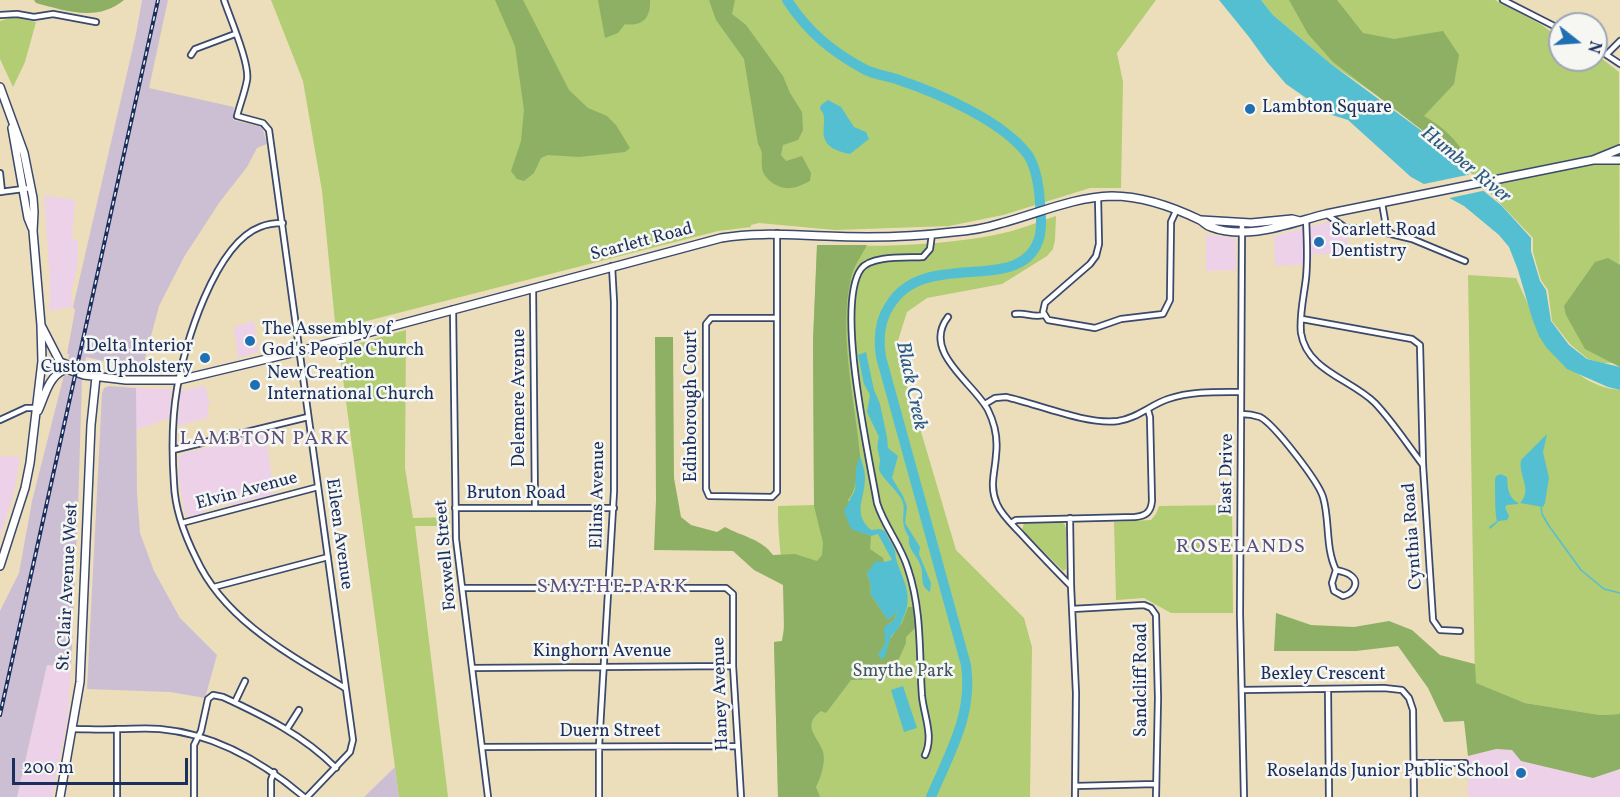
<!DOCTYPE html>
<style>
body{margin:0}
#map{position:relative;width:1620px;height:797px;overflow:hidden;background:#ecdeba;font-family:Vollkorn,serif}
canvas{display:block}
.north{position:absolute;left:1548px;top:12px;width:60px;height:60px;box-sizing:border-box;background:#f6f6f2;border:2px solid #9ea6b7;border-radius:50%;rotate:107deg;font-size:16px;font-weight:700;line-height:24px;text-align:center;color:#1b2f5e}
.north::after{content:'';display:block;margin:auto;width:21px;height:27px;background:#1f6fb2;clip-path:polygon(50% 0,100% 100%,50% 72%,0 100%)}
.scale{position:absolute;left:12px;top:758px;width:176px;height:27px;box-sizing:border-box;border:3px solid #1b2f5e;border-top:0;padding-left:8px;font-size:18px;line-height:21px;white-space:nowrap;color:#1b2f5e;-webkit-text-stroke:4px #f6f6f2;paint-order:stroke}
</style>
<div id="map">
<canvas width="1620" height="797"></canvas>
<div class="north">N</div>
<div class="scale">200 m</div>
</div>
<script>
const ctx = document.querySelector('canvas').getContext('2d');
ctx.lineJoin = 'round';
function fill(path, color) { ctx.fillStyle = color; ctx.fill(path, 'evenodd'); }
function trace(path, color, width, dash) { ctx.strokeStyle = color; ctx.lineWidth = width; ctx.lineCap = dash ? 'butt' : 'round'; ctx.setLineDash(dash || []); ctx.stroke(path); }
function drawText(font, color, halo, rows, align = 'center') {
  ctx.font = font + ' Vollkorn,serif'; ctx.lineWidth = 5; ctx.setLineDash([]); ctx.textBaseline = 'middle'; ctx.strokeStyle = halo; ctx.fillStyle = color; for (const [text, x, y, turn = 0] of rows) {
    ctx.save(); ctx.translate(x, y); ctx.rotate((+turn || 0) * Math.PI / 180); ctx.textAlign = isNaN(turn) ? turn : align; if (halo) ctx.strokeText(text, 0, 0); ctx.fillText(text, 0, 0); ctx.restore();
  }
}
const built = new Path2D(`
 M44,195L75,200L72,239L78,240V264L71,293L73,307L49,311L50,281Z
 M1331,221L1347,232L1349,254H1312L1311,264L1275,266L1274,236Z
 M1206,235L1235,238L1236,270L1206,271Z
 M254,321L258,352L238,358L234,327Z
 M205,385L210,404L207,406L209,417L178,426L181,391Z
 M136,388L171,389L170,418L136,430Z
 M266,433L274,494L231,505L226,504L205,510V513L189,516L185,514L179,479V457L181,454Z
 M0,456L20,457L15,489L0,537Z
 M47,665L71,667L68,717L52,797H17Z
 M1496,749L1512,750L1593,778L1620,769V797H1468V756Z`);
const industrial = new Path2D(`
 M142,0H168L149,88L234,107L233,120L262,127L267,144L257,148L247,167L219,203L184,257L159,306L142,370L86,357L84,366L68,362L69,354H67L75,310L73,307L136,34Z
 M64,375L82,379L78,509L71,667L47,665L17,797H0V611L19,573L32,501Z
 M109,386L136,388L137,492L140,533L154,571L180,618L217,655L205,698L170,692L87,689L102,393L104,388Z
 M395,767L399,797H364Z`);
const green = new Path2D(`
 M271,0H1156L1117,53L1123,82L1121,188H1090L1003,215L949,226L835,230L759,223L751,225V227L718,231L359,323L336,332L322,191L303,81Z
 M1261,0H1495L1542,25L1560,39V60H1596V54L1619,72L1620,365L1615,363H1602L1588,359L1570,344L1552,321L1548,290L1541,280L1533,252V238L1449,150L1414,121L1331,64L1273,15Z
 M13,17L36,22L25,62L13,87L0,59V21Z
 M1056,216L1055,240L1053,249L1047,256L1002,284L927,298L907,312L896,347L956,550L1024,618L1032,647L1030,797H778L774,642L782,641C790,597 777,551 778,506L814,505L813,341L817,245C877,247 949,246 1008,232C1024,228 1040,221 1056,216Z
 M1468,275L1516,278C1537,324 1563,385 1620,390V714L1600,715L1525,703L1475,683Z
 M406,330L405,468L413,518L450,517V526H415L448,797H399L339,349Z
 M1232,505L1233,613H1171L1144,598L1116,600L1114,522L1151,520L1156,514L1159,506Z
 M1061,521L1065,525L1066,530V569L1063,571L1022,530L1024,523Z`);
const forest = new Path2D(`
 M34,0H124C98,22 66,11 36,3Z
 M495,0H523L569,90L588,108L607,116L616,125L630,148L625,152L579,157L548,155L541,158L534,173L524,181L517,179L511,171L521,141L524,110L515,46Z
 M598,0H650C651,17 643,27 625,24L618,33L605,38Z
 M709,0H735L732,14L746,25L783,76L790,93L802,112L803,130L798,140L783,145L781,155L786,161L802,156L811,173L810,181C804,184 798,187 791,188C780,190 762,179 762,167C761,157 764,153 758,144L744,59L716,20Z
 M1289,0H1337L1363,33L1394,39L1443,31L1459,55L1454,84L1424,116C1443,127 1457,139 1467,159L1461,164L1448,150L1333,62L1308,34Z
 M817,245H867C862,255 853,267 851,278C838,333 855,400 860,455C856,470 858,489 848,500L863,533L871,536L870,549L883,558L884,562L867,573L871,587L870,593L887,619L891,618L898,609L894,620L888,624L885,644L878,655L902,623L908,607H913L916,627L906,637V643L891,676L882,679L851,680L826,713L821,711C802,725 816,735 822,749C827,760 821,777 816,787L820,797H778L774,642L782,641L784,630L783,585L754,570L733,551L654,550L656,500L655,337H673L674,478L681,517L691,525L717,532L725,527C741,536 762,539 773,555L795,554L817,561L822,555L823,543L814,506L813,341Z
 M1608,258L1620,265V367L1585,349L1566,315L1564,306L1595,262Z
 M1276,613L1311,625L1354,627L1389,621L1412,630L1440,655L1475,664L1476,683L1525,703L1600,715L1620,714V769L1593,778L1521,761L1512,750L1496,749L1468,756L1464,721L1444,722L1428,688L1398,646L1356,651H1274Z`);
const water = new Path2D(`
 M1219,0H1261L1273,15L1331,64L1449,151L1480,188L1502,206L1531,238V251L1540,281L1546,290L1551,321L1569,345L1587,359L1620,367V390L1608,387L1567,369L1546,347L1539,336L1532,318L1518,270L1509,247L1499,235L1464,206L1411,177L1348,120L1329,114L1286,84L1267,62L1249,37Z
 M828,100L841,107L854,127L866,132L869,139L850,154C807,146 833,121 820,109L821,105Z
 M866,352L874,390L880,404L887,437L888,448L898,456L892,478L903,496L907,506L905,523L920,547L919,554L931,583L930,592C919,585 924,577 921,567C918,555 907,550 909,537C898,520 907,512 902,500C897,490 880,476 879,469C879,466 880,463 880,460C878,450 876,447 879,437L867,412L870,395L864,384L858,355Z
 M1547,434L1543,452L1549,478L1545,503L1543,507L1520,503C1533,490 1518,475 1521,460Z
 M860,455C862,463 865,470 865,478C865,499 852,513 871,530L880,529L885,531C888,538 891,542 894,548C896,552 895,557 897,562C904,582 913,595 904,616C901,624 898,631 891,636L885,657L881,659L878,655L885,644L884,627L894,620L898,610L891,618L887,619L870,593L871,587L867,573L876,561L884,562L892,560L878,534L871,536L851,529L844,511L855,490L856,468Z
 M1501,474L1507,477C1508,487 1507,494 1516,502H1518V504L1507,505L1505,507L1509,516L1507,520L1499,521L1490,529L1489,527L1497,521C1495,515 1495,489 1495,480L1496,476Z
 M903,686L917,728L904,732L891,690Z`);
const pier = new Path2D(`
 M1472,174L1487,190L1445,199L1419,185Z`);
const stream = new Path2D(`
 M1541,507L1542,514L1549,526L1581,570L1604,589L1620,593`);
const river = new Path2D(`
 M787,0C808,32 831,51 864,69C875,75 888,76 899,80C938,93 1003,121 1028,155C1037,169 1039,187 1040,203C1041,213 1042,224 1040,235C1025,299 926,246 890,305C879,321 878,338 881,357L966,665C973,715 950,752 931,797`);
const minor = new Path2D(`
 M224,0C230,18 250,64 247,80C245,92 240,104 237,116L263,123L269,130L353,740L350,752L307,797
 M1503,0L1560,29
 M0,15L17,14L34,17L53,14L96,22
 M1596,48L1620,64
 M1607,54L1620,41
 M191,55L195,49L235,34
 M0,173L2,192
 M0,192L31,188
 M1098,197L1099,244L1096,256L1090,264L1045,303L1043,312L1048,320L1095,328L1121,319L1163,314L1170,300L1171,222L1176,211
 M1382,203L1386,226L1391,234
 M1326,214L1346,228H1366L1412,239L1465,261
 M1306,219C1307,239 1308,259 1306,278C1304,296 1299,316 1301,333C1307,371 1351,379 1375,403C1393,422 1407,444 1423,465
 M283,223C276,223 267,224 260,227C215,244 184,345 177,389C172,418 172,455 174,484C175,509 185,536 196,558C224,620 290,655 345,688
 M1242,223L1240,614L1244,797
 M533,288L535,508
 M453,309L456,539L488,797
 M1015,314C1025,312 1033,318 1043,315
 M948,317C921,352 974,383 988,410C995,424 998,439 996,455C995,473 989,486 997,504C1002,516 1014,526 1023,536C1039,553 1054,569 1071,586
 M777,318V492L772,497L709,496L706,489V324L711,318H777V233
 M1302,319L1412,339L1420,345L1423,465L1433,620L1440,630L1460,631
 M985,404L995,398L1006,397C1038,404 1086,425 1118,421C1138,418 1150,405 1168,399C1191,391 1217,392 1241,392
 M1242,414C1248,414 1254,415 1260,417C1274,424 1318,481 1323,497C1330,520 1325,547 1336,570
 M0,420L26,408H36
 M173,450L308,417
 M455,508H614
 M1070,518L1071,586L1076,693L1075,797
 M182,523L318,487
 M1011,523L1016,520L1135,517C1146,516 1151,512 1152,501L1150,417L1148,410
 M1336,570C1340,571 1346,572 1350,575C1361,582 1353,594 1343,596L1334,591L1332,583Z
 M214,587L328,557
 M462,588H726L733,594V666L741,797
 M1072,609L1144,605L1151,608L1156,615L1158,698L1156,797
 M472,668L733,666
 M1328,689L1329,797
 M1242,690L1384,688L1402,690L1409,698L1413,710L1414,797
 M235,702L245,681
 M72,729C88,729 103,730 119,729C132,729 146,728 160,729C216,734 263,762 304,797
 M287,729L299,710
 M482,747L738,746
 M925,755C934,736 924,716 922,696C919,653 922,611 908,569C901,545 884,526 877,503C869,456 835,305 861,269C871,255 907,258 923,257L930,249L932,234
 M1414,763H1465
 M1075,786L1156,784
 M117,797V729
 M194,797V745L201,731L208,699L213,695L223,697C264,716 303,735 336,768
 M271,797V780L274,772
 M599,797V746L614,491V302L612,266`);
const secondary = new Path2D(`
 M0,87L24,153L33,198L34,212L33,231L41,325L42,361L30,463L25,488L0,566
 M12,128L28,218L32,228
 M1595,160H1620
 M1201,220L1251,223L1292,219L1300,221
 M42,327L60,362L93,375
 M42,361L84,375L126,380H179L300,351L721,238C757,232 790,235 826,236C867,238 912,237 953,232C970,231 986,228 1002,223C1039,213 1074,197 1112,196C1142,196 1173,207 1200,220C1204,222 1206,226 1211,227C1248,241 1290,223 1326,214L1593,160L1620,149
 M38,411C45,396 48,377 64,370
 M60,797L80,682L91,425L96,377`);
const rail = new Path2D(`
 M0,715L158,0`);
const markers = [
 [1250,109,6,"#1f6fb2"],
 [1319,242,6,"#1f6fb2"],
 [250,341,6,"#1f6fb2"],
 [205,358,6,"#1f6fb2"],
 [255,385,6,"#1f6fb2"],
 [1521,773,6,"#1f6fb2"]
];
const poiNames = [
 ["Lambton Square",1262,109],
 ["Scarlett Road",1331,232],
 ["Dentistry",1331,253],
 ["The Assembly of",262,331],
 ["God's People Church",262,352],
 ["Delta Interior",193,348,"right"],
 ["Custom Upholstery",193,369,"right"],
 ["New Creation",267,375],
 ["International Church",267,396],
 ["Roselands Junior Public School",1509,773,"right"]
];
const streetNames = [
 ["Scarlett Road",642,243,-15],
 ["Delemere Avenue",521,398,-90],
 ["Edinborough Court",693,406,-90],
 ["East Drive",1228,474,-89],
 ["Elvin Avenue",247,492,-15],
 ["Bruton Road",516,495],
 ["Ellins Avenue",599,495,-89],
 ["Eileen Avenue",338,534,82],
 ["Cynthia Road",1414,536,-94],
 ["Foxwell Street",447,555,-95],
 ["St. Clair Avenue West",69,587,-87],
 ["Kinghorn Avenue",602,653],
 ["Bexley Crescent",1323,676],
 ["Sandcliff Road",1143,680,-90],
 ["Haney Avenue",722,694,-92],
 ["Duern Street",610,733]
];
const parkNames = [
 ["Smythe Park",903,673]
];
const waterNames = [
 ["Humber River",1465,166,39],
 ["Black Creek",910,386,78]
];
const neighbourhoodNames = [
 ["LAMBTON PARK",265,440],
 ["ROSELANDS",1241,548],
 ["SMYTHE PARK",613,588]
];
fill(built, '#edd1e9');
fill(industrial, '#ccbfd4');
fill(green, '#b2cd73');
fill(forest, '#8db065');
fill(water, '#55bfd2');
fill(pier, '#ecdeba');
trace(stream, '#55bfd2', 1.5);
trace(river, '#55bfd2', 10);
trace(minor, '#3a496c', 8);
trace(secondary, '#3a496c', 10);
trace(minor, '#fff', 4.5);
trace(secondary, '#fff', 7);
trace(rail, '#1b2f5e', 4);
trace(rail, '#f6f6f2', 1.5, [4.5]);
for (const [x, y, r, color] of markers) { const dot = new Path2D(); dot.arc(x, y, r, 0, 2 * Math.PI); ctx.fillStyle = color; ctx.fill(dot); trace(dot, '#f6f6f2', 2); }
drawText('18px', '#1b2f5e', '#f6f6f2', poiNames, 'left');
drawText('18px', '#1b2f5e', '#f6f6f2', streetNames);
drawText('18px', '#415663', '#f6f6f2', parkNames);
drawText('italic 20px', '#2c5a81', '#f6f6f2', waterNames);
ctx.letterSpacing = '1.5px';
drawText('20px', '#5b507d', '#f6f6f2', neighbourhoodNames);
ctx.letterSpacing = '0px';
</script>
